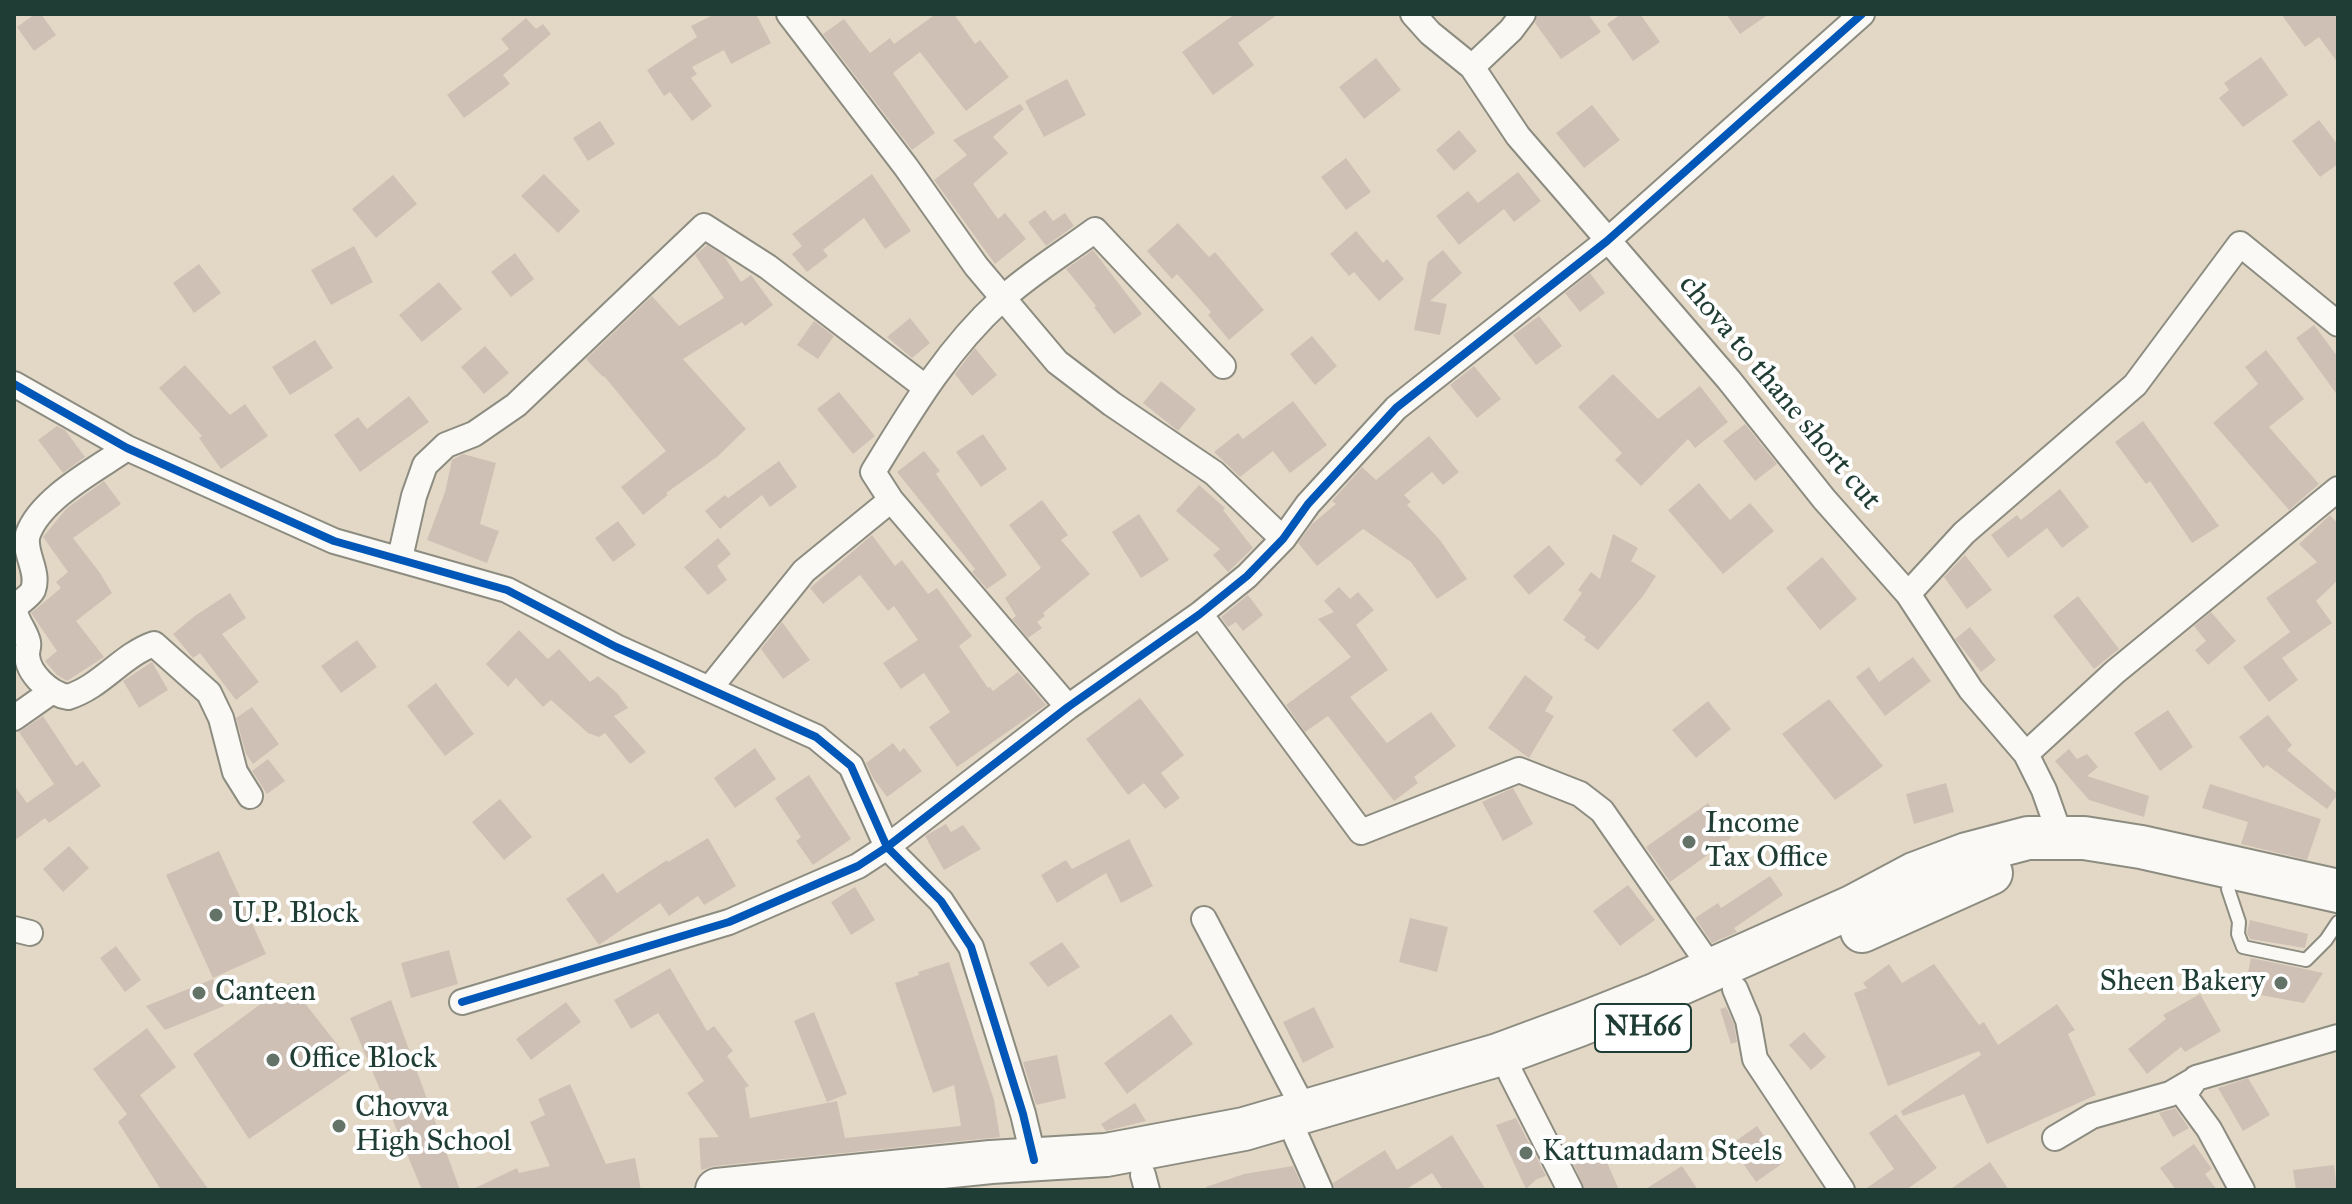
<!DOCTYPE html>
<style>
body{margin:0}
#map{position:relative;width:2352px;height:1204px;overflow:hidden;background:#e3d8c6;font-family:"IM FELL Great Primer",serif}
canvas{display:block}
.frame{position:absolute;inset:0;border:16px solid #1f3d34;pointer-events:none}
</style>
<div id="map">
<canvas width="2352" height="1204"></canvas>
<div class="frame"></div>
</div>
<script>
const ctx = document.querySelector('canvas').getContext('2d');
ctx.lineJoin = 'round';
function fill(path, color) { ctx.fillStyle = color; ctx.fill(path, 'evenodd'); }
function trace(path, color, width, dash) { ctx.strokeStyle = color; ctx.lineWidth = width; ctx.lineCap = dash ? 'butt' : 'round'; ctx.setLineDash(dash || []); ctx.stroke(path); }
function drawText(font, color, halo, rows, align = 'center') {
  ctx.font = font + ' "IM FELL Great Primer",serif'; ctx.lineWidth = 8; ctx.setLineDash([]); ctx.textBaseline = 'middle'; ctx.strokeStyle = halo; ctx.fillStyle = color; for (const [text, x, y, turn = 0] of rows) {
    ctx.save(); ctx.translate(x, y); ctx.rotate((+turn || 0) * Math.PI / 180); ctx.textAlign = isNaN(turn) ? turn : align; if (halo) ctx.strokeText(text, 0, 0); ctx.fillText(text, 0, 0); ctx.restore();
  }
}
const building = new Path2D(`
 M35,14H41L56,35L34,51L17,27Z
 M715,14H756L771,43L731,64L724,50L692,67L697,74L691,78L712,106L692,121L670,92L664,96L647,70L697,37L691,26Z
 M936,14H954L975,44L980,40L1009,77L966,111L920,52L893,73L935,133L912,150L823,34L844,19L870,53L890,38L894,44Z
 M1235,14H1278L1238,43L1254,65L1213,95L1182,52Z
 M1538,14H1588L1601,32L1561,59L1535,23Z
 M1621,14H1640L1660,42L1633,61L1607,24Z
 M1726,14H1769L1740,34Z
 M2281,14H2338V63L2319,37L2305,47Z
 M526,18L536,29L543,24L551,34L503,75L510,84L464,118L447,95L509,49L501,39Z
 M2261,57L2288,95L2243,127L2219,98L2229,90L2224,83Z
 M1376,58L1401,90L1364,119L1339,87Z
 M1067,79L1086,115L1044,137L1025,101Z
 M1020,104L1024,109L993,137L1008,153L973,184L998,219L1005,213L1026,239L995,264L934,180L967,155L953,140Z
 M1592,105L1620,140L1584,168L1556,133Z
 M2319,120L2338,145V164L2320,177L2292,141Z
 M600,121L615,144L588,161L573,138Z
 M1459,130L1477,151L1454,171L1436,150Z
 M1346,158L1371,192L1346,210L1321,177Z
 M1518,172L1541,201L1514,222L1504,209L1459,245L1436,216L1468,191L1478,203Z
 M544,174L580,211L558,233L521,196Z
 M872,174L911,231L885,249L864,218L823,250L828,256L807,272L792,254L802,246L792,234Z
 M393,175L417,204L376,238L352,209Z
 M1045,210L1053,221L1065,213L1074,226L1046,246L1028,222Z
 M1178,223L1209,257L1215,252L1264,310L1229,340L1208,315L1211,312L1177,274L1172,279L1147,251Z
 M1356,231L1383,263L1387,259L1404,279L1379,301L1354,272L1349,276L1330,254Z
 M707,245L724,256L741,282L751,275L773,305L745,326L742,322L683,359L746,429L717,457L666,493L668,495L643,515L621,487L666,451L604,376L603,377L586,359L652,296L679,326L724,298L695,255Z
 M354,246L373,282L331,305L311,270Z
 M1093,250L1142,314L1114,334L1094,307L1096,306L1066,269Z
 M1443,250L1462,273L1430,301L1447,304L1440,335L1414,330L1428,262Z
 M515,253L534,279L511,297L491,272Z
 M199,264L221,293L194,313L173,283Z
 M1590,273L1605,293L1580,312L1565,293Z
 M439,282L462,309L422,342L399,315Z
 M1539,316L1562,346L1536,365L1513,335Z
 M910,318L930,343L912,358L887,337Z
 M814,321L834,336L818,359L797,345Z
 M2314,325L2338,357V396L2296,338Z
 M1312,336L1337,366L1315,385L1290,354Z
 M315,340L333,368L290,395L272,367Z
 M485,346L509,373L484,394L461,367Z
 M975,348L997,375L972,396L955,374Z
 M2266,350L2304,399L2269,427L2319,484L2289,510L2213,423L2258,384L2245,367Z
 M185,365L230,415L245,404L268,436L221,469L199,438L202,436L159,388Z
 M1474,366L1501,399L1477,418L1450,385Z
 M1613,374L1658,419L1700,386L1728,422L1695,448L1688,439L1641,486L1615,460L1622,453L1578,407Z
 M1161,381L1196,409L1178,431L1143,403Z
 M839,392L875,436L853,454L817,409Z
 M409,396L429,422L360,472L334,435L358,417L367,429Z
 M1293,401L1327,445L1290,473L1273,451L1240,477L1214,452L1238,433L1243,439Z
 M2143,421L2219,526L2192,543L2150,481L2146,484L2115,442Z
 M1745,424L1777,464L1755,481L1723,441Z
 M57,426L65,430L85,457L63,473L38,440Z
 M983,434L1007,469L981,487L956,452Z
 M1429,436L1459,472L1443,485L1432,472L1404,495L1411,502L1407,505L1440,540L1467,579L1437,599L1411,562L1363,529L1317,566L1298,543L1312,524L1336,504L1332,501L1362,467L1376,480Z
 M924,451L940,471L936,474L1007,575L987,589L972,572L975,569L897,472Z
 M463,454L496,463L480,524L499,531L487,563L427,540L445,492L452,460Z
 M779,461L797,487L770,507L762,495L720,529L705,511L725,495L728,498Z
 M104,481L121,504L73,538L100,573L112,593L76,621L104,657L67,681L57,675L45,661L57,651L31,613L61,588L56,582L68,572L43,537L67,508Z
 M1699,483L1730,520L1750,503L1774,531L1723,574L1668,510Z
 M1199,485L1225,508L1223,510L1253,548L1228,572L1213,555L1220,549L1176,511Z
 M2060,489L2089,527L2062,548L2047,528L2008,558L1991,535L2017,515L2021,520Z
 M1042,500L1068,535L1061,540L1090,574L1043,613L1045,616L1037,622L1042,628L1028,638L1012,619L1016,616L1005,598L1041,568L1009,525Z
 M1139,514L1169,560L1141,578L1112,532Z
 M2330,515L2338,524V580L2316,601L2332,623L2282,658L2298,680L2269,702L2243,667L2290,632L2266,598L2317,562L2299,544Z
 M618,521L636,545L613,562L595,538Z
 M1613,534L1638,548L1631,561L1656,576L1643,596L1598,650L1584,640L1586,637L1563,620L1582,593L1578,590L1591,572L1600,579Z
 M872,535L895,566L902,560L928,594L937,588L972,636L959,646L988,688L990,687L993,691L1018,672L1046,705L957,767L929,727L950,712L924,673L901,689L883,663L918,640L894,606L888,611L860,575L823,604L810,588Z
 M718,538L731,554L717,566L727,580L708,595L684,567Z
 M1549,545L1565,564L1529,595L1513,576Z
 M1965,555L1992,590L1967,609L1944,577Z
 M1822,557L1857,599L1820,630L1786,588Z
 M1339,587L1350,599L1358,592L1374,610L1356,625L1388,670L1350,697L1387,743L1431,712L1456,746L1414,777L1418,783L1394,801L1328,716L1305,732L1286,705L1351,657L1318,619L1334,612L1324,601Z
 M230,593L246,618L222,634L259,682L236,700L200,653L193,658L173,634L196,615Z
 M1248,595L1263,615L1243,631L1236,622L1228,627L1221,617Z
 M2078,596L2119,649L2094,669L2053,616Z
 M2211,612L2236,641L2208,665L2195,650L2206,641L2194,626Z
 M782,622L810,660L783,679L761,649Z
 M1970,627L1996,660L1981,672L1955,639Z
 M519,630L548,659L559,649L590,682L598,676L618,694L628,708L614,716L646,752L630,764L605,733L599,737L588,733L551,700L543,707L516,678L508,687L486,664Z
 M357,640L377,667L341,693L321,666Z
 M1913,657L1931,681L1885,716L1856,677L1869,667L1879,682Z
 M152,662L168,690L139,708L123,681Z
 M1525,675L1553,697L1545,711L1554,716L1529,758L1488,728Z
 M436,683L474,734L445,756L407,706Z
 M1140,698L1184,755L1161,773L1180,798L1165,809L1144,783L1128,795L1086,739Z
 M1829,699L1883,766L1835,800L1782,734Z
 M1708,701L1731,729L1696,758L1672,730Z
 M252,707L279,744L253,764L246,754L236,718Z
 M2168,710L2193,747L2160,771L2134,733Z
 M2268,715L2292,745L2287,750L2338,794L2327,809L2267,765L2263,768L2239,737Z
 M43,716L76,766L83,761L101,786L49,823L45,818L14,841V785L27,803L54,784L19,732Z
 M893,743L900,752L904,748L922,771L887,797L873,778L866,763Z
 M755,748L776,779L735,808L714,778Z
 M2069,749L2077,759L2087,754L2098,767L2087,776L2149,796L2144,817L2089,800L2055,761Z
 M268,759L285,781L267,794L252,771Z
 M809,775L851,839L813,865L796,841L801,837L775,798Z
 M1946,783L1954,812L1914,824L1906,794Z
 M2210,784L2321,819L2307,860L2241,844L2248,822L2202,808Z
 M1513,788L1533,824L1503,841L1482,802Z
 M500,799L532,837L504,860L472,822Z
 M1708,803L1731,838L1670,882L1646,847Z
 M946,824L951,832L963,825L981,849L944,870L925,836Z
 M708,838L736,886L704,905L698,896L669,916L660,903L599,945L566,899L603,873L617,893L667,860L668,862Z
 M1129,839L1153,886L1121,903L1106,873L1057,903L1041,875L1066,860L1072,869Z
 M69,846L89,868L63,892L43,869Z
 M219,851L266,954L213,978L166,875Z
 M1770,876L1783,895L1734,928L1737,932L1712,943L1695,918L1718,903L1721,908Z
 M1628,885L1655,920L1620,946L1593,911Z
 M855,887L875,920L851,935L831,902Z
 M1410,918L1448,927L1437,972L1399,962Z
 M2250,920L2308,934L2305,948L2250,939L2247,933Z
 M1062,942L1080,967L1048,987L1029,963Z
 M116,946L141,980L125,992L100,958Z
 M449,950L458,984L411,998L401,963Z
 M2251,958L2300,968L2323,973L2304,1003L2244,992Z
 M949,962L994,1100L1000,1137L715,1166L701,1170L699,1138L719,1137L687,1093L704,1081L658,1013L631,1029L614,1000L670,968L707,1031L714,1026L733,1051L727,1056L749,1086L745,1088L750,1118L837,1101L845,1138L961,1126L954,1085L933,1093L895,983L919,975L918,972Z
 M1889,964L1902,983L1934,964L1979,1025L1984,1022L1998,1045L2057,1004L2075,1030L2068,1034L2096,1095L1987,1144L1964,1094L1903,1116L1901,1111L1981,1055L1979,1051L1888,1086L1854,993L1867,988L1863,983Z
 M213,979L224,1006L165,1030L146,1006Z
 M289,983L355,1067L249,1139L193,1054Z
 M2200,994L2221,1031L2185,1052L2181,1047L2147,1074L2128,1049L2166,1019L2163,1015Z
 M391,1000L460,1190H422L350,1018Z
 M566,1002L581,1022L531,1060L516,1039Z
 M1314,1007L1334,1047L1303,1063L1283,1022Z
 M1726,1007L1734,1024L1737,1042L1731,1044L1720,1009Z
 M814,1012L847,1094L827,1102L794,1021Z
 M1171,1014L1193,1044L1127,1094L1104,1063Z
 M147,1028L176,1067L140,1095L209,1190H161L118,1122L127,1114L93,1069Z
 M1804,1032L1826,1057L1811,1070L1789,1045Z
 M1057,1055L1066,1098L1036,1105L1023,1062Z
 M2248,1078L2270,1115L2243,1131L2218,1088Z
 M570,1084L606,1164L635,1158L641,1190H471L517,1168L519,1173L550,1166L530,1122L545,1115L538,1099Z
 M1135,1103L1146,1121L1106,1131L1101,1124Z
 M2175,1108L2189,1128L2173,1137L2159,1113Z
 M1896,1114L1937,1168L1906,1190H1864L1894,1169L1869,1133Z
 M1516,1118L1546,1176L1537,1179L1526,1189L1496,1125Z
 M1757,1126L1783,1163L1756,1182L1730,1145Z
 M1452,1135L1486,1190H1443L1432,1173L1405,1190H1335L1333,1183L1385,1150L1397,1170Z
 M2194,1144L2212,1169L2205,1174L2217,1190H2176L2160,1168Z
 M1603,1153L1619,1190H1585L1574,1165Z
 M1990,1162L2009,1190H1949Z
 M2334,1165L2337,1190H2296L2293,1170Z
 M1293,1166L1304,1190H1206V1187L1244,1174Z
 M1682,1166L1698,1190H1644Z`);
const service = new Path2D(`
 M2228,889L2239,922L2238,934L2243,947L2306,960L2326,940L2338,922`);
const minor = new Path2D(`
 M789,14L906,167L976,266L1057,362L1112,404L1214,473L1283,539
 M1413,14L1430,33L1472,67L1518,136L1729,380L1824,499L1908,594L1971,690L2026,754L2044,790L2061,838
 M1472,67L1511,30L1523,14
 M14,384L127,448L334,541L507,590L616,647L816,737L851,766L887,847L941,901L971,947L1023,1114L1034,1160
 M127,448C97,469 41,498 28,534C22,551 40,571 33,590C30,596 20,602 15,607C14,620 25,629 28,642C29,649 27,647 27,655C28,674 50,694 68,697C101,687 122,655 154,644L209,693L221,718L235,772L250,796
 M891,500L1068,707
 M400,558L414,496L425,465L446,445L474,434L516,405L704,226L768,267L925,387
 M1908,594L1964,533L2135,385L2240,244L2338,324
 M1200,614L1361,832L1519,770L1580,794L1602,811L1712,969
 M710,688L804,571L891,500L873,472C911,410 947,349 1001,300C1029,274 1064,253 1095,230L1223,366
 M14,718L51,692
 M2026,754L2115,672L2338,489
 M1204,919L1305,1111
 M14,929L30,933
 M1735,989L1748,1020L1755,1059L1842,1190
 M462,1002L729,922L858,866L887,847L1068,707L1200,614L1247,576L1283,539L1308,504L1396,408L1607,241L1862,14
 M1511,1074L1570,1190
 M1296,1136L1320,1190
 M2055,1138L2092,1116L2170,1094L2194,1080
 M1143,1175L1147,1190
 M2242,1190L2209,1129L2184,1095L2196,1078L2338,1037`);
const trunk = new Path2D(`
 M1862,931L1991,873
 M717,1190L991,1162L1106,1155L1244,1129L1498,1055L1579,1025L1657,994L1852,907L1914,874L1967,854L2028,838H2084L2141,847L2338,891`);
const cycleway = new Path2D(`
 M14,384L127,448L334,541L507,590L616,647L816,737L851,766L887,847L941,901L971,947L1023,1114L1034,1160
 M462,1002L729,922L858,866L887,847L1068,707L1200,614L1247,576L1283,539L1308,504L1396,408L1607,241L1862,14`);
const markers = [
 [1689,842,8,"#647367"],
 [216,915,8,"#647367"],
 [2281,983,8,"#647367"],
 [199,993,8,"#647367"],
 [273,1060,8,"#647367"],
 [339,1126,8,"#647367"],
 [1526,1153,8,"#647367"]
];
const shields = [
 [1643,1028,96]
];
const shieldNames = [
 ["NH66",1643,1028]
];
const streetNames = [
 ["chova to thane short cut",1779,393,50]
];
const poiNames = [
 ["Income",1705,825],
 ["Tax Office",1705,859],
 ["U.P. Block",232,915],
 ["Sheen Bakery",2265,983,"right"],
 ["Canteen",215,993],
 ["Office Block",289,1060],
 ["Chovva",355,1109],
 ["High School",355,1143],
 ["Kattumadam Steels",1542,1153]
];
fill(building, '#cfc0b5');
trace(service, '#8c8c81', 16);
trace(minor, '#8c8c81', 28);
trace(trunk, '#8c8c81', 46);
trace(service, '#fbf9f6', 12);
trace(minor, '#fbf9f6', 24);
trace(trunk, '#fbf9f6', 42);
trace(cycleway, '#0057b8', 8);
for (const [x, y, r, color] of markers) { const dot = new Path2D(); dot.arc(x, y, r, 0, 2 * Math.PI); ctx.fillStyle = color; ctx.fill(dot); trace(dot, '#fff', 3); }
for (const [x, y, w] of shields) { const box = new Path2D(); box.roundRect(x - w / 2, y - 24, w, 48, 6); ctx.fillStyle = '#fff'; ctx.fill(box); trace(box, '#1f3d34', 2); }
drawText('bold 28px', '#1f3d34', null, shieldNames);
drawText('30px', '#1f3d34', '#fff', streetNames);
drawText('30px', '#1f3d34', '#fff', poiNames, 'left');
</script>
